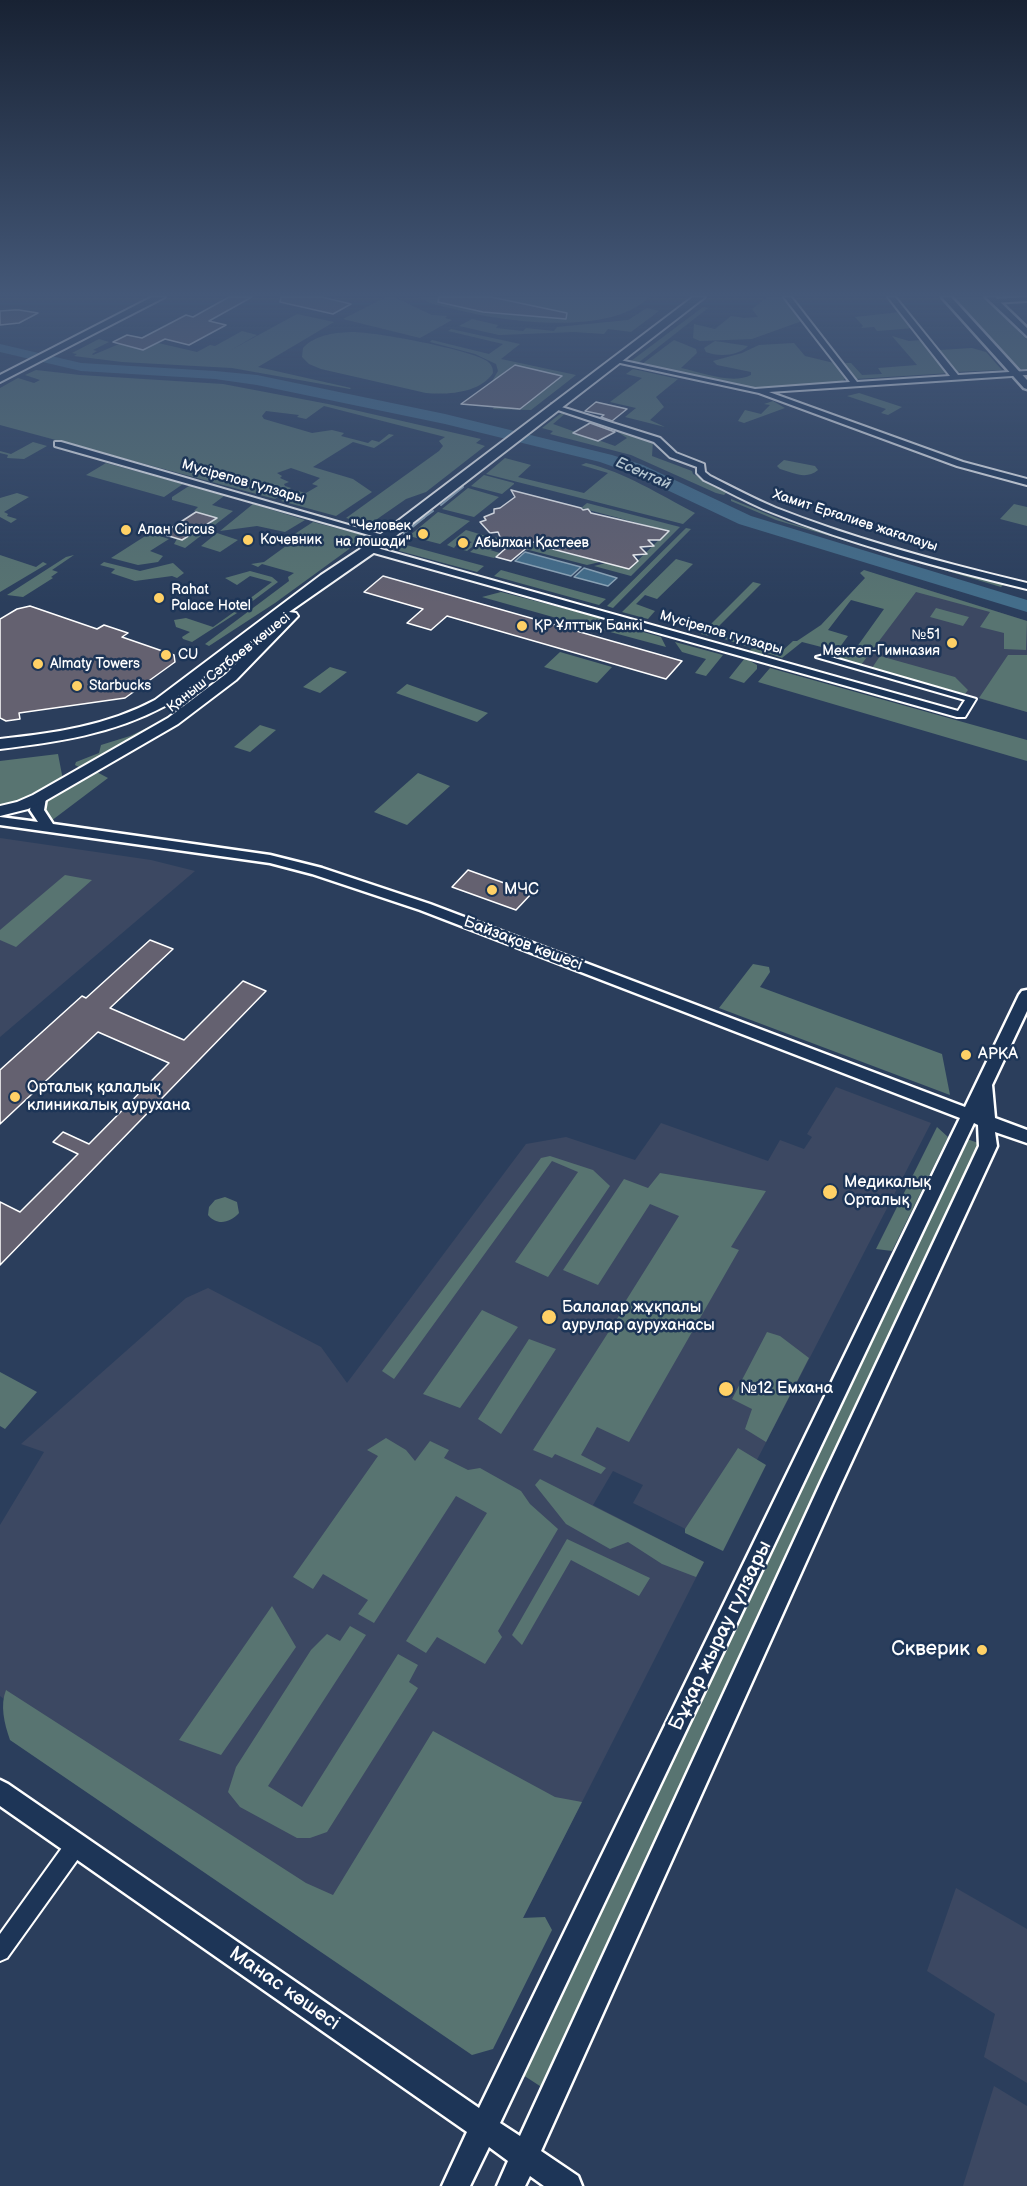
<!DOCTYPE html>
<meta charset="utf-8">
<style>
body{margin:0}
canvas{display:block;background:#2b3e5c}
</style>
<canvas width="1027" height="2186"></canvas>
<script>
const ctx = document.querySelector('canvas').getContext('2d');
ctx.lineJoin = 'round';
function fill(path, color) { ctx.fillStyle = color; ctx.fill(path, 'evenodd'); }
function trace(path, color, width, dash) { ctx.strokeStyle = color; ctx.lineWidth = width; ctx.lineCap = dash ? 'butt' : 'round'; ctx.setLineDash(dash || []); ctx.stroke(path); }
function drawText(font, color, halo, rows, align = 'center') {
  ctx.font = font + ' "Balsamiq Sans",sans-serif'; ctx.lineWidth = 5; ctx.setLineDash([]); ctx.textBaseline = 'middle'; ctx.strokeStyle = halo; ctx.fillStyle = color; for (const [text, x, y, turn = 0] of rows) {
    ctx.save(); ctx.translate(x, y); ctx.rotate((+turn || 0) * Math.PI / 180); ctx.textAlign = isNaN(turn) ? turn : align; if (halo) ctx.strokeText(text, 0, 0); ctx.fillText(text, 0, 0); ctx.restore();
  }
}
const built = new Path2D(`
 M919,587L1027,621V712L861,665Z
 M0,838L151,860L195,871L0,1037Z
 M836,1087L931,1123L714,1543L633,1503L643,1485L613,1471L593,1505L704,1562L465,2032L0,1696V1525L44,1452L21,1444L186,1298L208,1288L321,1347L347,1383L526,1144L566,1137L635,1160L661,1123L768,1161L780,1140L804,1149L812,1137L807,1134Z
 M956,1888L1027,1929V2083L984,2057L995,2014L927,1971Z
 M994,2086L1027,2106V2186H963Z`);
const green = new Path2D(`
 M386,297H394L432,315L447,316L445,318L452,320L420,338L343,319Z
 M418,297H649C612,336 508,322 462,311C447,307 431,305 418,297Z
 M767,297H782L802,321L752,339L700,341L693,338L694,324L715,329L731,316L744,318L758,317L752,309Z
 M953,297H984L1027,340V370L1019,369Z
 M703,307L708,308L638,363L631,361Z
 M647,308L659,311L631,332L608,329L604,334L574,332L499,335L459,326L472,319L498,325L496,328L523,331L526,328L554,331L557,327L628,320Z
 M900,312L914,328L877,331L874,327L861,328L863,326L855,317Z
 M297,314L334,322L258,367L351,388L350,389L232,368L122,362L74,356L77,354L72,353L99,339L109,342L93,350L97,351L92,354L93,355L119,344L143,350L158,343L197,352L210,345L215,346L242,331L257,335L231,350Z
 M451,329L520,344L501,359L576,375L531,410L493,409L494,407L521,409L561,377L491,383L498,371L496,364L475,354L430,342L432,340L489,354L503,344L448,331Z
 M350,332C372,331 472,350 487,361C492,365 493,368 493,373C480,393 448,395 426,393L321,369L309,364L302,357L303,348C315,335 333,333 350,332Z
 M892,336L909,341L922,340L950,373L856,379L845,363H851L862,375L882,374L878,368L917,365Z
 M674,340L696,349L697,353L681,368C701,372 732,385 751,375V372L717,365L713,361L742,353L759,345L794,343L805,356L834,363L846,377L842,382L758,388L733,385L642,364Z
 M715,341L748,346C738,356 719,357 706,352L704,348Z
 M972,348L986,352L1002,370L955,372L938,352L940,350Z
 M633,369L678,379L656,397L664,407L650,420L665,427L625,417L636,408L610,402L642,378L626,374Z
 M36,370L80,375L223,384L328,404L481,439L476,443L485,446L426,492L406,499L370,524L346,518L439,451L443,446L439,441L445,437L324,406L306,419L297,417L299,415L266,411L262,416L264,419L312,433L332,430L344,433L341,436L368,443L372,440L379,442L389,434L394,435L374,448L353,442L313,467L353,479L372,492L336,516L281,501L298,491L306,493L318,486L312,484L320,478L291,468L277,473L282,476L280,478L289,482L284,484L285,486L291,488L275,499L0,425V388L18,378L34,383L40,380L25,375Z
 M859,393L902,407L888,415L881,413L886,409L847,396Z
 M773,401L785,408L744,423L738,421L745,410L761,414L770,405L764,404Z
 M564,411L567,412L553,424L615,446L627,438L616,431L589,424L595,420L653,441L652,456L692,471L693,474L727,492L724,495L716,493L631,455L550,434L553,431L542,428Z
 M33,442L47,446L24,459L7,458L8,455L0,453V451L11,454Z
 M505,458L531,465L518,477L584,493L608,473L581,465L586,463C625,472 660,495 695,513L683,524L486,474Z
 M784,460L815,466L818,470C806,480 794,473 780,469L777,466Z
 M106,463L183,484L164,497L86,475Z
 M484,475L514,483V484L502,494L471,486Z
 M189,486L224,496L212,505L233,511L185,548L174,544L177,539L183,540L216,518L194,511L198,507L172,500V497Z
 M468,488L499,497L474,517L442,509Z
 M17,493L29,497L4,512L8,514L7,516L17,519L11,523L0,517V498Z
 M731,499L787,522L957,573L1005,583L1001,587L776,520L731,501Z
 M587,503L680,527L631,576L594,566L606,563L629,569L668,531L581,508Z
 M253,504L305,520L285,532L257,526L220,531Z
 M1014,504L1027,507V526L1000,519Z
 M438,512L470,521L440,544L409,536Z
 M313,522L367,536L275,603L209,646L205,644L289,581L288,577L294,573L262,564L258,567L251,564L264,562L297,538L290,537Z
 M686,528L691,529L613,608L607,606Z
 M466,530L486,536L467,551L460,549L472,542L461,539L454,548L447,545Z
 M150,533L169,539L150,551L163,556L158,562L138,565L111,558Z
 M217,533L238,540L220,552L201,546Z
 M490,536L513,542L490,550L500,553L494,558L470,552Z
 M532,543L538,546L600,562L587,565L525,549Z
 M399,544V543L484,566L477,572L392,549Z
 M0,555L36,567L43,562L47,564L0,592Z
 M74,555L52,570L58,572L51,577L53,578L23,597L7,595L66,557Z
 M676,559L693,564L657,599L645,595L636,604L655,611L648,619L622,612Z
 M104,562L140,571L173,563L184,573L177,578L172,576L135,581L111,573L115,569L100,565Z
 M501,570L606,599L599,605L494,576Z
 M864,570L1027,621L1026,650L1004,649V633L980,627L990,612L916,592L861,665L832,657L854,651L884,609L851,600L828,630L848,636L837,651L802,642L782,658L767,653L763,657L749,652L752,648L724,639L730,635L764,648L781,652L793,641H797L821,625L865,578L860,573Z
 M250,571L272,577L278,582L246,606L241,605L272,582L250,576L237,585L225,578Z
 M753,582L761,584L709,636L701,634Z
 M501,592L601,618L592,628L482,597Z
 M936,608L969,617L963,626L930,617Z
 M234,612L237,613L192,642L183,639L182,637L190,632L176,627L174,620L186,618L213,627Z
 M614,624L661,637L666,647L603,630Z
 M675,642L723,655L706,676L695,673L706,659L682,652Z
 M560,652L612,667L597,683L544,667Z
 M1008,655H1027V712L979,698Z
 M880,656L955,677L968,690L965,694L872,668Z
 M745,658L757,665V669L744,683L729,678Z
 M330,667L347,672L320,693L303,687Z
 M770,668L1027,740V761L758,682Z
 M407,684L488,713L477,722L396,693Z
 M163,720L83,769L75,765L76,762L99,753L101,745L130,736Z
 M260,725L276,730L250,752L234,747Z
 M58,754L63,780L20,803L0,807V761Z
 M93,770L108,778L51,821C47,816 42,811 45,803C48,792 82,777 93,770Z
 M418,773L450,786L407,825L374,812Z
 M65,875L92,880L16,947L0,940V930Z
 M753,964L769,967L770,972L760,987L942,1054L950,1095L719,1008Z
 M937,1127L948,1137L892,1251L876,1249Z
 M967,1139L981,1144L543,2088L523,2075Z
 M550,1156L593,1170L610,1186L548,1277L515,1262L578,1172L552,1161L394,1379L382,1371L541,1158Z
 M660,1173L766,1191L731,1247L739,1250L629,1442L597,1427L581,1455L606,1468L601,1474L555,1454L552,1458L533,1450L622,1311L620,1310L679,1216L650,1204L598,1285L563,1270L624,1179L648,1188Z
 M225,1197L237,1202L239,1213C230,1223 217,1226 208,1215L209,1207L215,1200Z
 M482,1310L518,1327L460,1408L423,1394Z
 M767,1332L780,1336L809,1358L766,1442L745,1429L752,1409L732,1399Z
 M529,1339L556,1349L501,1434L478,1419Z
 M0,1372L37,1392L5,1429L0,1426Z
 M386,1438L406,1450L415,1461L430,1441L449,1450L444,1458L468,1470L480,1468L521,1491L530,1504L558,1529L498,1631L502,1637L485,1664L437,1637L426,1653L406,1641L487,1513L456,1496L374,1623L358,1614L368,1600L323,1574L313,1589L293,1577L378,1456L367,1450Z
 M738,1448L766,1465L723,1551L685,1533V1529Z
 M540,1479L704,1562L696,1577L662,1564L628,1542L610,1549L566,1524L535,1485Z
 M567,1539L650,1578L639,1596L571,1560L522,1645L512,1635Z
 M272,1606L296,1647L221,1755L179,1740Z
 M350,1626L366,1635L268,1786L302,1807L398,1654L418,1665L409,1682L418,1688L327,1832L310,1838H297L240,1807L228,1792L236,1767L311,1650L327,1634L340,1641Z
 M6,1690L306,1883L333,1895L433,1731L555,1797L582,1802L523,1918L545,1917L552,1930L493,2049L472,2055L10,1740C4,1723 0,1705 6,1690Z`);
const water = new Path2D(`
 M525,552L581,567L571,576L515,561Z
 M584,568L617,578L608,586L574,577Z`);
const streamFar1 = new Path2D(`
 M441,505L463,487
 M422,519L433,511`);
const stream = new Path2D(`
 M404,533L424,517`);
const river = new Path2D(`
 M0,344L81,363L215,371L257,375L445,414L612,455L643,465L751,516L1027,600V612L739,524L631,473L600,462L445,424L257,385L215,379L81,371L0,352Z`);
const building = new Path2D(`
 M229,297H252L209,321L226,325L189,345L165,339L143,350L113,342L127,335L142,338L186,315L193,317Z
 M281,297H322L351,304L333,314L280,302Z
 M439,297H491L567,313L566,319L483,312L438,302Z
 M14,310H19L38,313L19,323L0,325V311Z
 M515,365L562,376L520,409L461,404Z
 M596,402L627,409L612,421L601,417L604,415L585,411Z
 M590,423L615,432L598,441L573,433Z
 M511,490L581,508L583,510L588,509L591,513L669,531L660,540H648L654,546L640,547L647,554L633,555L638,561L629,569L537,545L535,541L511,561L496,557L505,549L498,532L490,533L480,522L486,520L484,517L494,513V509L500,508L515,497Z
 M196,512L217,518L182,540L162,534Z
 M383,576L682,661L666,679L447,616L431,630L407,623L423,609L364,592Z
 M30,606L97,629L104,625L128,633L122,637L174,655L175,662L125,698L19,713L20,719L6,721L0,718V619L17,609Z
 M468,870L532,893L516,910L452,887Z
 M150,940L173,949L110,1008L184,1040L243,981L266,991L0,1265V1202L20,1212L78,1154L53,1142L63,1132L89,1144L169,1063L98,1032L0,1124V1070L82,996L86,998Z`);
const minor = new Path2D(`
 M784,297H791L857,382L950,376L888,297H895L958,375L1027,371V375L769,392L963,462L1027,479V485L957,466L759,393L611,361L615,359L755,389L850,382Z
 M1027,297V301L993,303L990,301L993,299Z
 M552,404L660,438L676,453L704,464L705,472L710,476C732,487 754,499 776,508C857,540 943,563 1027,583V589C941,568 853,545 771,512C748,503 726,490 704,480L697,473V467L670,457L654,442L552,408Z
 M55,442H61L390,537L383,539L55,446Z
 M370,546L958,711L965,700L816,657L824,655L976,699L965,717H957L367,551L366,549Z
 M76,1835L83,1838L86,1845L83,1852L7,1958L0,1961V1934L69,1838Z`);
const tertiary = new Path2D(`
 M942,297H951L1027,380V389L1024,388Z
 M986,297H995L1027,328V336Z
 M39,794L46,798L44,810L53,824L270,855L322,868L430,904L965,1107L1019,995L1022,991L1027,990V1011L992,1085L995,1118L1027,1130V1143L995,1132L997,1146L837,1493L541,2151L578,2176L582,2186H544L530,2176L525,2186H497L508,2161L489,2147L470,2186H442L467,2132L0,1806V1780L8,1784L479,2108L960,1118L420,910L312,874L270,863L0,825V817L38,822L30,810L32,798ZM974,1123L978,1125L979,1146L821,1482L520,2136L500,2123Z`);
const secondary = new Path2D(`
 M152,297H165L0,382V375Z
 M693,297H705L375,552L289,612L296,613L298,616L236,680L178,724L45,801L28,809L0,816V806L17,802L33,795L168,718L226,674L280,619L165,706C113,734 58,742 0,749V739C55,733 106,726 155,700L321,575L365,546Z`);
const markers = [
 [126,530,6,"#ffd166"],
 [423,534,6,"#ffd166"],
 [248,540,6,"#ffd166"],
 [463,543,6,"#ffd166"],
 [159,598,6,"#ffd166"],
 [522,626,6,"#ffd166"],
 [952,643,6,"#ffd166"],
 [166,655,6,"#ffd166"],
 [38,664,6,"#ffd166"],
 [77,686,6,"#ffd166"],
 [492,890,6,"#ffd166"],
 [966,1055,6,"#ffd166"],
 [15,1097,6,"#ffd166"],
 [830,1192,8,"#ffd166"],
 [549,1317,8,"#ffd166"],
 [726,1389,8,"#ffd166"],
 [982,1650,6,"#ffd166"]
];
const farStreetnames = [
 ["Мүсірепов гүлзары",243,482,16],
 ["Хамит Ерғалиев жағалауы",855,521,18],
 ["Мүсірепов гүлзары",721,633,16],
 ["Қаныш Сәтбаев көшесі",229,663,-38]
];
const farPoinames = [
 ["\"Человек",411,526,"right"],
 ["на лошади\"",411,542,"right"],
 ["Алан Circus",138,530],
 ["Кочевник",260,540],
 ["Абылхан Қастеев",475,543],
 ["Rahat",171,590],
 ["Palace Hotel",171,606],
 ["ҚР Ұлттық Банкі",534,626],
 ["№51",940,635,"right"],
 ["Мектеп-Гимназия",940,651,"right"],
 ["CU",178,655],
 ["Almaty Towers",50,664],
 ["Starbucks",89,686]
];
const farWaternames = [
 ["Есентай",643,474,24]
];
const poiNames = [
 ["МЧС",504,890],
 ["АРКА",978,1055],
 ["Орталық қалалық",27,1088],
 ["клиникалық аурухана",27,1106],
 ["Медикалық",844,1183],
 ["Орталық",844,1201],
 ["Балалар жұқпалы",562,1308],
 ["аурулар ауруханасы",562,1326],
 ["№12 Емхана",740,1389]
];
const streetNames = [
 ["Байзақов көшесі",523,944,21]
];
const nearStreetnames = [
 ["Бұқар жырау гүлзары",721,1636,-64],
 ["Манас көшесі",284,1989,35]
];
const nearPoinames = [
 ["Скверик",970,1650]
];
fill(built, '#3c4862');
fill(green, '#587471');
fill(water, '#436d8a');
trace(water, '#8ea7b9', 1.5);
trace(streamFar1, '#8ea7b9', 2);
trace(stream, '#8ea7b9', 3);
fill(river, '#436d8a');
fill(building, '#646170');
trace(building, '#fff', 1.5);
trace(minor, '#fff', 4);
trace(tertiary, '#fff', 5);
trace(secondary, '#fff', 4);
fill(minor, '#1d3557');
fill(tertiary, '#1d3557');
fill(secondary, '#1d3557');
const sky = ctx.createLinearGradient(0, 0, 0, 603);
sky.addColorStop(0, '#182233');
sky.addColorStop(0.49, '#445878');
sky.addColorStop(1, '#44587800');
ctx.fillStyle = sky;
ctx.fillRect(0, 0, 1027, 603);
for (const [x, y, r, color] of markers) { const dot = new Path2D(); dot.arc(x, y, r, 0, 2 * Math.PI); ctx.fillStyle = color; ctx.fill(dot); trace(dot, '#1d3557', 2); }
drawText('14px', '#fff', '#1d3557', farStreetnames);
drawText('14px', '#fff', '#1d3557', farPoinames, 'left');
drawText('italic 15px', '#b4c5d0', '#1d3557', farWaternames);
drawText('16px', '#fff', '#1d3557', poiNames, 'left');
drawText('16px', '#fff', '#1d3557', streetNames);
drawText('20px', '#fff', '#1d3557', nearStreetnames);
drawText('20px', '#fff', '#1d3557', nearPoinames, 'right');
</script>
